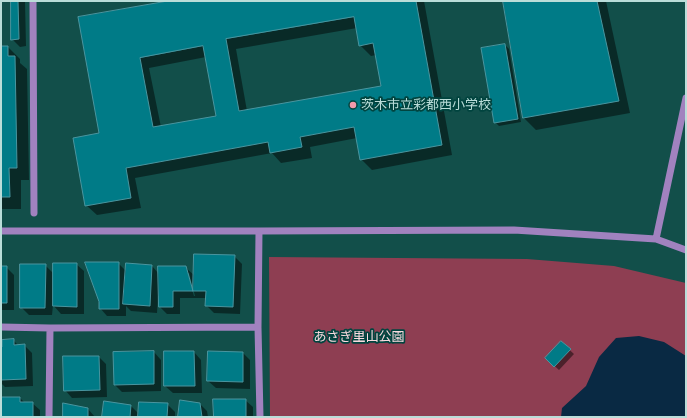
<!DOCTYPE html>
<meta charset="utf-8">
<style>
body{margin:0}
#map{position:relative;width:687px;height:418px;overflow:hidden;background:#124f4a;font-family:"Exo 2",sans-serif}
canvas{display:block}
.frame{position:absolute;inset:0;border:2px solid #baddd9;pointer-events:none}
</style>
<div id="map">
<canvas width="687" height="418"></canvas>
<div class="frame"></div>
</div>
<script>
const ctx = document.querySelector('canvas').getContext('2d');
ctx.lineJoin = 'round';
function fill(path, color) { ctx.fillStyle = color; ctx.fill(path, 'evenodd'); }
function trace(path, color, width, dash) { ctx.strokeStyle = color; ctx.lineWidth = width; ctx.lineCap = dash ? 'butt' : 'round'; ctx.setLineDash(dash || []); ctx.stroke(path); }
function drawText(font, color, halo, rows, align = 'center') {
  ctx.font = font + ' "Exo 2","Noto Sans JP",sans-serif'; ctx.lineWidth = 3.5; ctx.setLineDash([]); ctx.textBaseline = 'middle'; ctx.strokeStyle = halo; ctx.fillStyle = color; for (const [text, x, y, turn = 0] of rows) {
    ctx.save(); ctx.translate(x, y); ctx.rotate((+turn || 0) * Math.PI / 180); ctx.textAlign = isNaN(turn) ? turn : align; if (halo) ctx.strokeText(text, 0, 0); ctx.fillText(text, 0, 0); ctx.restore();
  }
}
const green = new Path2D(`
 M269,257L527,259L614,266L686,283V417H270Z`);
const water = new Path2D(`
 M639,336L664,342L686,356V417H561L562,408L586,386L599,357L616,338Z`);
const shadow = new Path2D(`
 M12,1H25L26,46L20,47L12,39Z
 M174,1H424L452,155L372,170L361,159L357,138L310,147L312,158L281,163L272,153L135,178L141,208L97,215L86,205L100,134L79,18ZM357,28L360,45L371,56L376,55L382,87L247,111L236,49ZM206,57L218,116L161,127L149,68Z
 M509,1H606L630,113L536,130L524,118Z
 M505,45L509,49L521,122L499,126L495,122Z
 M1,47H8L20,59V63L27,69L29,180H21V209H1Z
 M234,256L242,264L240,314L214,313L206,305L207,298H180V314H167L160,307V296H158L157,313L131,311L126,306V316H107L100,308L118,263L126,271L127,264L152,266L159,274L185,267L195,276ZM187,273H189L195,296H194Z
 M76,264L84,271V314H61L53,305L52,315H29L21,307L45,265L54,274Z
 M1,267H6L14,275V310H1Z
 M13,340L18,345H24L32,353L33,386L5,387L1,383V348Z
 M561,342L574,354L559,370L546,358Z
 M154,352L161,360V391L122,392L115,385Z
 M194,352L201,360L202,393H173L165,386Z
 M243,353L250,360V389L216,388L208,381Z
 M99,357L106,364L107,397L72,398L65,390Z
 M1,395L3,398H20L25,403H32L40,410V417H1Z
 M245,400L253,407V417H215Z
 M167,404L175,412V417L138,416V417H103L131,406L139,414Z
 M200,404L207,411L208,417H179Z
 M88,409L95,417H64Z`);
const building = new Path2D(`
 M11,1H18L19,39L11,40Z
 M168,1H416L442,145L360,160L354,127L300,137L302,147L270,153L268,142L126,168L131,198L85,206L73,138L99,133L78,17ZM354,17L359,46L373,43L381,86L239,111L226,39ZM203,46L216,116L153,127L140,58Z
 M503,1H597L619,101L523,118Z
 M505,44L518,119L494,123L481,48Z
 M1,46H8V56H15L17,168H9L10,197H1Z
 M194,254L235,255L233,307L205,306L206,291H193Z
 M85,262H119V309H99V302Z
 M53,263H77V307L53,306Z
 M126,263L152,265L150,306L123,304Z
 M20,264H46L45,308H20Z
 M1,266H7V303H1Z
 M158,266H186L193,291H173V307H159Z
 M14,339V345L25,344L26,379L1,380V347H2V340Z
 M561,341L571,349L554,367L545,358Z
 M154,351V384L114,385L113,352Z
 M164,351H194L195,386H164Z
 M208,351L243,352V382L207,381Z
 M63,356H99L100,390L64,391Z
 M1,397H20V402H33V417H1Z
 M213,399H246V417H214Z
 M180,400L200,403L202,417H178Z
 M104,401L131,405L130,417H102Z
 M139,402L168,403L167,417H138Z
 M63,403L88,408V417H63Z`);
const minor = new Path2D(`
 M33,1L34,213
 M1,231H259L514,230L656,239L686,250
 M259,231L258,327L260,417
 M656,239L686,98
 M1,327L50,328L258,327
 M49,417L50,328`);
const markers = [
 [353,105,4,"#f39aab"]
];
const poiNames = [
 ["茨木市立彩都西小学校",361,105]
];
const parkNames = [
 ["あさぎ里山公園",359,337]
];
fill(green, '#8e3e52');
fill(water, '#092943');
fill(shadow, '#0007');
fill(building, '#007b87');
trace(building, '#4a959f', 1);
trace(minor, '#a182bf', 7);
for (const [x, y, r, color] of markers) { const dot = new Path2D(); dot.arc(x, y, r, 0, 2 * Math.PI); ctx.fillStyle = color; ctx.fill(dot); trace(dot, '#01443f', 1.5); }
drawText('13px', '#baddd9', '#01443f', poiNames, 'left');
drawText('13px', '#fadadf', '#01443f', parkNames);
</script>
